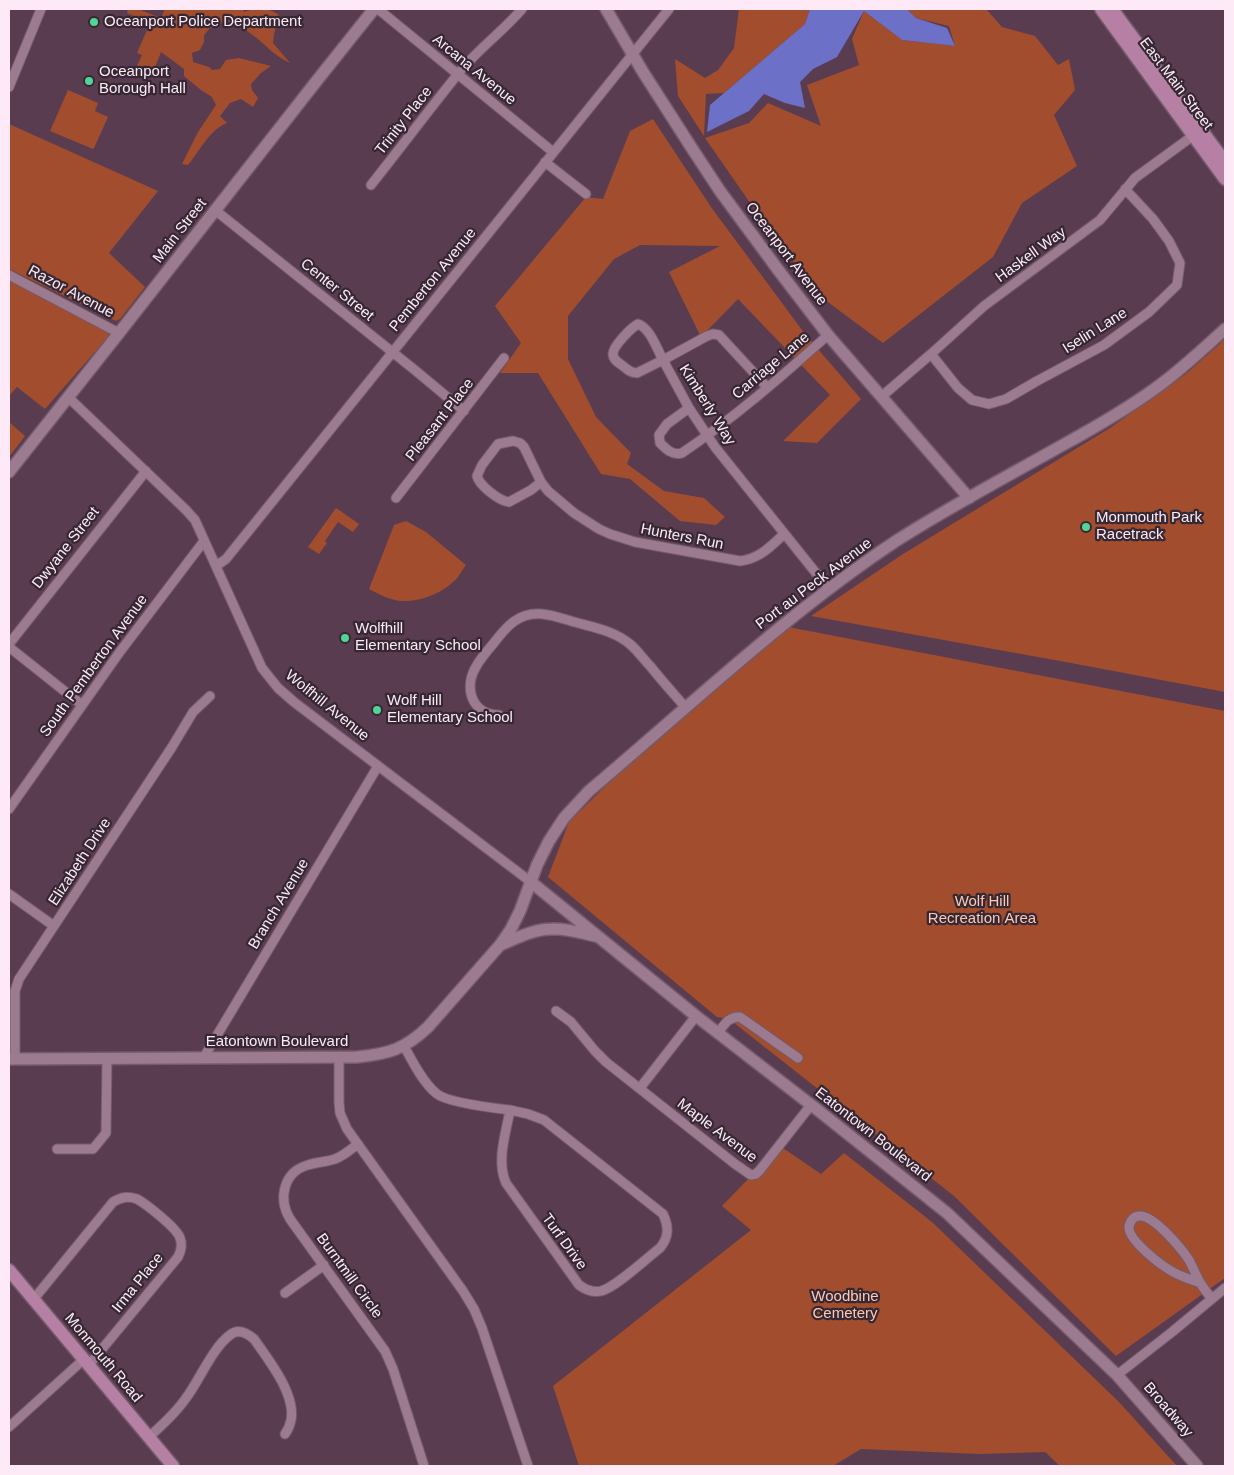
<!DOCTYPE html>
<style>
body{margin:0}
#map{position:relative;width:1234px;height:1475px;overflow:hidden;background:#5a3c50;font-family:Helvetica,sans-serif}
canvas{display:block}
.frame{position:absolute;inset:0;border:10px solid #fdeaf6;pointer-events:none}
</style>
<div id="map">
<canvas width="1234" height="1475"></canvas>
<div class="frame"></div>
</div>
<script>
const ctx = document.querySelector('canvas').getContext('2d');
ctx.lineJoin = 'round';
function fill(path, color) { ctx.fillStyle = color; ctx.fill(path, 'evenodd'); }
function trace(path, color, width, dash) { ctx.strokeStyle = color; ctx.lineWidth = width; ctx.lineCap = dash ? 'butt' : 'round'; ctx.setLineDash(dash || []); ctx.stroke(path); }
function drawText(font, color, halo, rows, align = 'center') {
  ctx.font = font + ' Helvetica,sans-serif'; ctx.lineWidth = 4.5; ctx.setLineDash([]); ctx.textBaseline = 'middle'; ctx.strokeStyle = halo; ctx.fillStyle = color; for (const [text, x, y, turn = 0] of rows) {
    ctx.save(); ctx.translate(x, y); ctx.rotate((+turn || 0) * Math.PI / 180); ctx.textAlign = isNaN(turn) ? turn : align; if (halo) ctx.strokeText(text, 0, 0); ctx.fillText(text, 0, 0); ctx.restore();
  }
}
const green = new Path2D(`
 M128,9H138L161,18L165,9H243L244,12C256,7 268,7 279,15L274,34L273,43L290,63C273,55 267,46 254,36C245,29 235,24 225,20L218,26L210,28L204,35V42L200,50L192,53L193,62L209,67L212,70L220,69L226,60L239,58L271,66L261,73L251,84L252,90L258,98L253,107L241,99L230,103L220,116L227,123C209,130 200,151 188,165L182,164L198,132L216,105L212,97L201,90L184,76V69L161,52L152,75L136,68L142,55L137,53L150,23L127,13Z
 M739,9H810L805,24L724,93L706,94L704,136L678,96L675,59L705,78L718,70L734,48Z
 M907,9H986L1002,27L1035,36L1058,65L1069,59L1075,90L1054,115L1077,166L1022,203L993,257L883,343L821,297L771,233L705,138L749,123L768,103L821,126L807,85L859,65L852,39L864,11L902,40L955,46L949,26L916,18Z
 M68,90L98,103L95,111L108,117L94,148L93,149L50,131Z
 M653,119L711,207L805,334L861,399L817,443L783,441L830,395L738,299L701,337L669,272L720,246L640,245L614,259L568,316V359L596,417L631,453L627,464L664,491L704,498L725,517L716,525L680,521L630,479L601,474L538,373H500L521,343L495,306L586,197L603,199L630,131Z
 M9,124L158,191L109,253L145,287L120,319L116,321L9,269Z
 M9,280L106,328L109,334L108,337L45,409L17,387L9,396Z
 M1225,339V692L1071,663L811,616L903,554L1110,428L1187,373Z
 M9,422L25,436L9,457Z
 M336,508L359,524L353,532L338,522L325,541L327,543L319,554L308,547Z
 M406,521L426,532L466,565C463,569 460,574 457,578C445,592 421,602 403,601C391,601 379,594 369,589L394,525Z
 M788,627L1225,711V1278L1116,1356L954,1196L729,1019L717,1017L548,877L569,822L653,739Z
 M780,1146L821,1174L844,1153L932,1222L1119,1402L1177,1466H1060L1045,1452L980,1454L861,1449L833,1466H579L553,1386L751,1230L722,1206Z`);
const water = new Path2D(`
 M810,9H907L916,18L947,28L955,46L902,40L864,11L837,57L813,69L800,82L805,108L785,103L764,94L749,111L707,132L710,105L805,24Z`);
const minor = new Path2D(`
 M378,9L553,152
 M9,87L41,9
 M545,162L586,194
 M371,185C402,146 431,107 462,69C481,47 504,30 522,9
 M215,210L416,371L464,411
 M9,275L119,333
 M638,324C650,328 657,349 663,360L637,373C631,373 628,370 623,366C619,363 613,360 613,354C613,346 631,328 638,324Z
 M931,354L958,388L972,400L989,404L1006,399L1037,381L1104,345L1149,312L1177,285L1180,263L1169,241L1153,219L1125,189
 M767,387L719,335L713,334L707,336L663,360L689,408L715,447L828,588
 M68,397L186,510L195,520L262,668L278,688L294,702L531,882
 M881,397L931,354L984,306L1100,220L1135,178L1194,135
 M689,408L667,424L659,435L660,443C666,449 673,456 682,453C734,418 781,377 828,335
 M513,441L520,443L524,447L541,482L531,490L509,502C499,501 479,485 477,476L482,465L498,444Z
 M541,482L548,491L574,513L599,529L610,534L635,542L740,561C759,559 770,547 784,534
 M396,498L504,358
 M216,566L226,559L669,9
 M9,644L146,471
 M9,647L82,705
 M499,715C471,714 463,687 477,665C481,658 487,651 493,644C506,627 518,612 542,614C554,615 567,620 578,623C597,628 616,632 631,645C638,651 644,660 651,667C662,681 674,694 686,708
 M9,809L119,653L204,541
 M9,894L54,926
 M556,1011L571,1022L595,1051L606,1062L735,1164L751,1175L756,1174L760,1170L811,1105
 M718,1033C724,1025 729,1016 740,1017L798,1058
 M404,1046C412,1061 424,1084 437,1094C449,1103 493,1108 510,1110
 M204,1057L378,766
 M339,1057V1102L340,1113L347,1129L463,1291L474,1309L482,1328L528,1466
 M15,1059V991L19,979L172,747L193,712L210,696
 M640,1088L696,1016
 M510,1110L528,1114L544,1120L663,1214C669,1227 669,1237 660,1248C648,1257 615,1288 601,1291C593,1293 586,1290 579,1285L506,1183C496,1161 506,1133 510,1110Z
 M358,1144C351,1149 343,1156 335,1159C326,1162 317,1162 308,1165C283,1172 278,1199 290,1219L385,1351L393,1369L424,1466
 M57,1149H93L106,1133L107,1059
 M1200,1283C1192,1280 1183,1277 1175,1273C1163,1267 1127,1240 1129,1226C1130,1221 1134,1216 1139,1216C1153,1214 1181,1248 1189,1260C1193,1267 1196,1276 1201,1284C1204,1289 1208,1294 1212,1299
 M285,1293L324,1265
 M33,1300L113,1202C122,1197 127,1196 137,1199C146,1204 177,1228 180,1238C183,1245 181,1251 178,1257L88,1366
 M1117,1375L1172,1332L1225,1288
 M9,1427L83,1360
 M149,1437C162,1425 176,1413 186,1398C199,1381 213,1347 230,1335C238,1328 247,1333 254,1339C268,1359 296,1394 291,1420C290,1425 288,1430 285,1434`);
const tertiary = new Path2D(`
 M606,9L643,72L693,150L720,191L779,271L828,335L969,498
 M9,472L119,333L315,83L374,9
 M531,882L696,1016L819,1111L947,1213L1117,1375L1197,1466
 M500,945C517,938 534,929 552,929C567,928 581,933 595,936
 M9,1059L357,1057C389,1054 405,1049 428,1027L500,945L511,929L520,911L537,865L549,841L564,818L589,791C690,706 786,614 896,541C949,507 1006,477 1061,446C1092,429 1124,411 1153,390C1179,372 1202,350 1225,329`);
const secondary = new Path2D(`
 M1101,9L1225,179
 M1112,9L1225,162
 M9,1270L173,1466`);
const markers = [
 [94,22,5,"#53d396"],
 [89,81,5,"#53d396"],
 [1086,527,5,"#53d396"],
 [345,638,5,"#53d396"],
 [377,710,5,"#53d396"]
];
const poiNames = [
 ["Oceanport Police Department",104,22],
 ["Oceanport",99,72],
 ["Borough Hall",99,89],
 ["Monmouth Park",1096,518],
 ["Racetrack",1096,535],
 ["Wolfhill",355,629],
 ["Elementary School",355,646],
 ["Wolf Hill",387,701],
 ["Elementary School",387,718]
];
const streetNames = [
 ["Arcana Avenue",474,70,39],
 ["East Main Street",1176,84,53],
 ["Trinity Place",404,121,-52],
 ["Main Street",180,231,-52],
 ["Oceanport Avenue",786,254,53],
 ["Haskell Way",1031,255,-36],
 ["Pemberton Avenue",433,280,-51],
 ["Center Street",337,290,39],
 ["Razor Avenue",71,292,28],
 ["Iselin Lane",1095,331,-32],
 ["Carriage Lane",771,366,-40],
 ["Kimberly Way",707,405,58],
 ["Pleasant Place",440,420,-52],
 ["Hunters Run",682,537,11],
 ["Dwyane Street",66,548,-52],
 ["Port au Peck Avenue",814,584,-37],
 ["South Pemberton Avenue",94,666,-54],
 ["Wolfhill Avenue",327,706,39],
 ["Elizabeth Drive",80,862,-57],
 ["Branch Avenue",279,904,-59],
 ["Eatontown Boulevard",277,1042],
 ["Maple Avenue",717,1131,37],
 ["Eatontown Boulevard",873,1135,38],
 ["Turf Drive",564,1242,54],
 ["Burntmill Circle",349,1276,54],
 ["Irma Place",138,1283,-51],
 ["Monmouth Road",103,1358,50],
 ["Broadway",1168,1410,49]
];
const parkNames = [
 ["Wolf Hill",982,902],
 ["Recreation Area",982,919],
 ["Woodbine",845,1297],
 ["Cemetery",845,1314]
];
fill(green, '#a24d2e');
fill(water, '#6c70c6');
trace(minor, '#735b6c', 11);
trace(tertiary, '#735b6c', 14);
trace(secondary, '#735b6c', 15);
trace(minor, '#9c7a90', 9);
trace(tertiary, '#9c7a90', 11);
trace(secondary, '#b680a4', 12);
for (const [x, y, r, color] of markers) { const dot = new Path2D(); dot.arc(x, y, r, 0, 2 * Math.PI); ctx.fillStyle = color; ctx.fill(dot); trace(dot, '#362832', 2); }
drawText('15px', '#fdeaf6', '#362832', poiNames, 'left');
drawText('15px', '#fdeaf6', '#362832', streetNames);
drawText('15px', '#fdc9b7', '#362832', parkNames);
</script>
